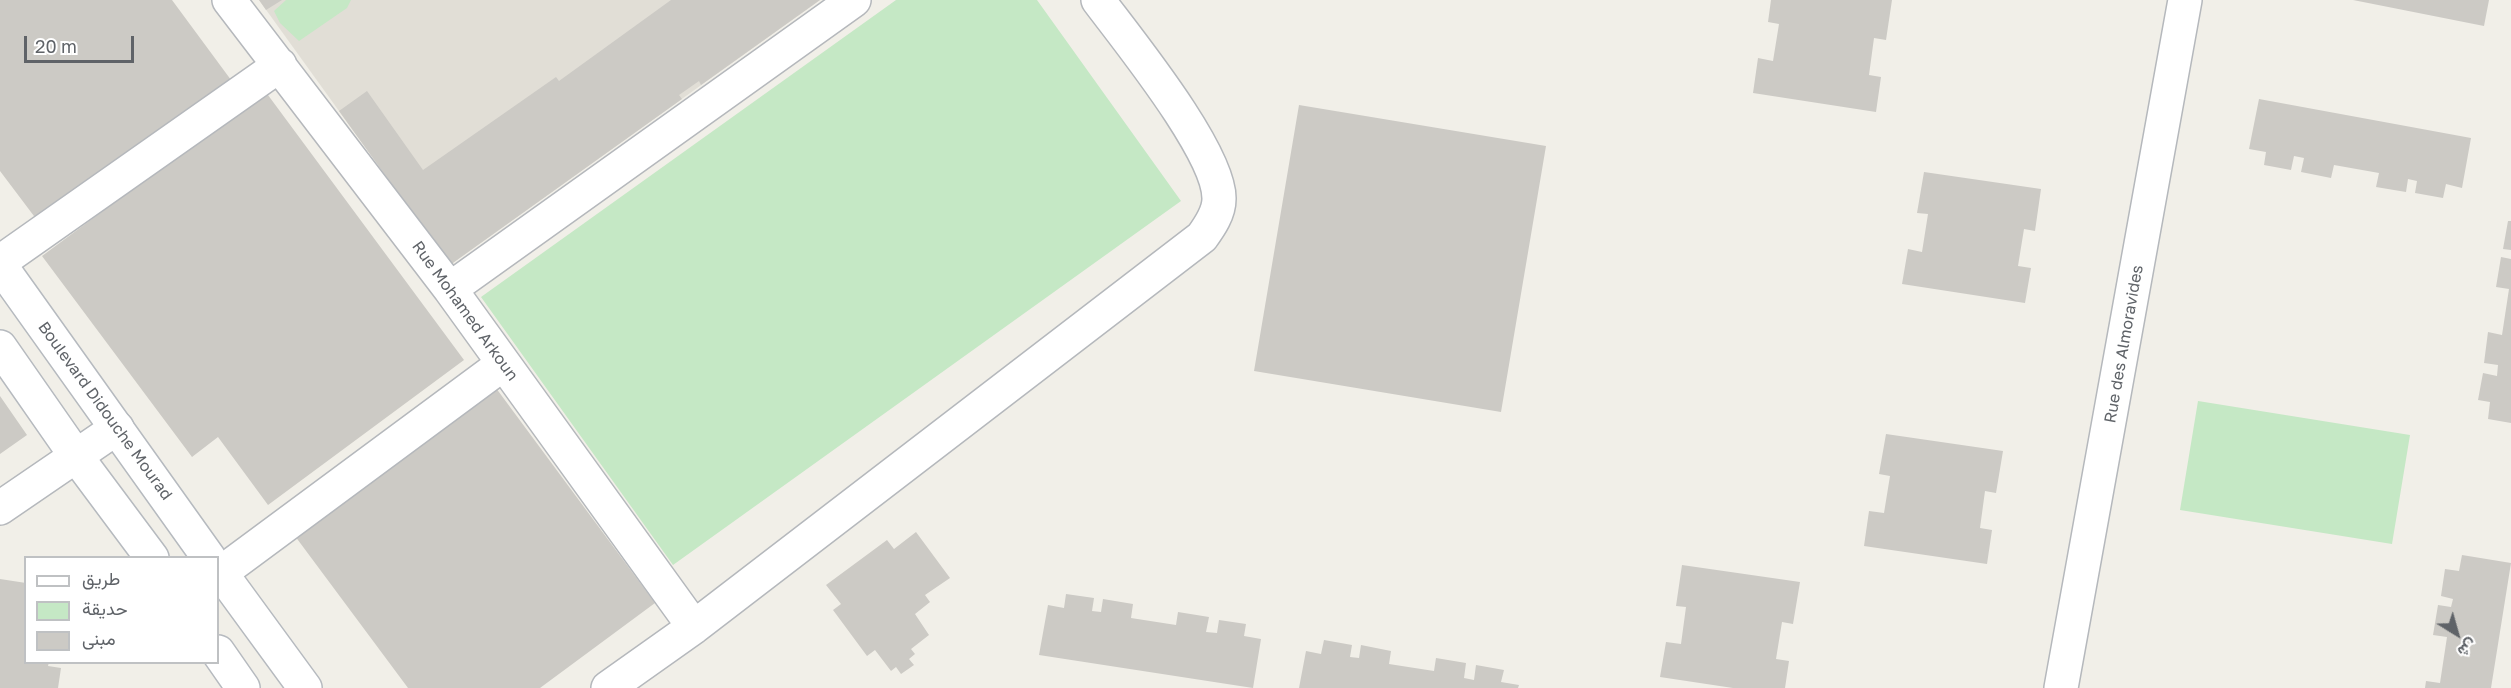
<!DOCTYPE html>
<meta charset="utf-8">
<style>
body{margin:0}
#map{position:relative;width:2511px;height:688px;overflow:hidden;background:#f1efe8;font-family:"Golos Text",Vazirmatn,sans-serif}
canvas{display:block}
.legend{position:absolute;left:24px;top:556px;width:195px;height:108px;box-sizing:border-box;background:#fff;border:2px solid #bfc1c3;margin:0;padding:8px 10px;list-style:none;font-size:18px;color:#5f6368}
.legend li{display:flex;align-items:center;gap:12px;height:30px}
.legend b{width:30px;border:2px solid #bfc1c3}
.north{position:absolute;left:2427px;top:604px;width:60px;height:60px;-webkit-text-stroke:4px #fff;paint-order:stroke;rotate:143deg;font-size:16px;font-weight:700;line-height:24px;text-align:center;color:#5f6368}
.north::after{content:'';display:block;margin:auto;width:21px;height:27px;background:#5f6368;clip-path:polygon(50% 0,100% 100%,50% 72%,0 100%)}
.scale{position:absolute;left:24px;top:36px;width:110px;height:27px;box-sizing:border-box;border:3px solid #5f6368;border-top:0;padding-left:8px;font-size:18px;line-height:21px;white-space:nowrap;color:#5f6368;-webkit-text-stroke:4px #fff;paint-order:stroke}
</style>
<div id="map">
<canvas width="2511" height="688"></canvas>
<ul class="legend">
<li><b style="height:8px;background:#fff"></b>طريق</li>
<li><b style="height:16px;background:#c5e8c5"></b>حديقة</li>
<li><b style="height:16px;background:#cccac5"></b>مبنى</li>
</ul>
<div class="north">ش</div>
<div class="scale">20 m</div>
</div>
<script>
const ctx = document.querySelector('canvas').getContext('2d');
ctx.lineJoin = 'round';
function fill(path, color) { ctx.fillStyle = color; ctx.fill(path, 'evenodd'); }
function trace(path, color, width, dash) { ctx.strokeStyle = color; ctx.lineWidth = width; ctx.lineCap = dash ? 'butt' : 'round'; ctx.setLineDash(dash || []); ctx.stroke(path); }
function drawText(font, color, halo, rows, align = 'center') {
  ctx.font = font + ' "Golos Text",sans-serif'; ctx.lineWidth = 5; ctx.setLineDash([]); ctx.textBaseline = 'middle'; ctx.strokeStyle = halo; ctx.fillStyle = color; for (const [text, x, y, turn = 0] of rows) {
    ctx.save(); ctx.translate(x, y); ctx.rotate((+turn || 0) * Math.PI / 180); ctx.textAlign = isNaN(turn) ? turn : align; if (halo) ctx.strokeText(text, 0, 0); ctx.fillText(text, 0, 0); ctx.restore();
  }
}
const education = new Path2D(`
 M259,0H820L450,265Z`);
const green = new Path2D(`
 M286,0H351L347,8L299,41L280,23L274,11Z
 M896,0H1037L1181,201L673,565L481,297Z
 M2198,401L2410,435L2392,544L2180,510Z`);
const building = new Path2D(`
 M0,0H172L234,84L43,228L0,171Z
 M259,0H282L266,10Z
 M671,0H820L701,85L699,81L679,95L682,99L450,265L339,111L367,91L423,170L556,77L559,81Z
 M1771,0H1892L1886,40L1874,38L1869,75L1881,77L1876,112L1753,93L1758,58L1773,61L1779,24L1768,22Z
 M2353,0H2489L2484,26Z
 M265,91L464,360L268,505L218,437L192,457L42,256Z
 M2259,99L2471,138L2462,188L2446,184L2443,198L2415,193L2417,181L2408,179L2406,192L2376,187L2379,173L2334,165L2331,178L2301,172L2304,158L2294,156L2291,170L2264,165L2266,152L2249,149Z
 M1299,105L1546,146L1501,412L1254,371Z
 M1924,172L2041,189L2035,231L2024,229L2018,266L2031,268L2025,303L1902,284L1908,249L1922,252L1928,214L1917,213Z
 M2508,221H2511V250L2503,249Z
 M2501,257L2511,259V423L2488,419L2490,402L2478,400L2483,373L2497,376L2498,365L2484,363L2488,332L2502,335L2509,289L2496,287Z
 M493,384L655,603L540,688H408L292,532Z
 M0,396L27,435L0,454Z
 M1886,434L2003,451L1996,493L1985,491L1980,528L1992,530L1987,564L1864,546L1869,511L1884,513L1890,476L1879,474Z
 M916,532L950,578L925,595L930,602L915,614L929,635L911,649L915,654L909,659L914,665L901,674L896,667L891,671L875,650L867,656L833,610L841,604L826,585L887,540L894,549Z
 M2462,555L2511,563L2491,688H2425L2426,681L2440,683L2447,637L2433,635L2438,605L2451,607L2453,599L2441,596L2445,569L2459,571Z
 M1682,565L1800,582L1793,624L1782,622L1776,659L1789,661L1785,688H1733L1660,677L1666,642L1681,644L1686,607L1676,606Z
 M0,579L26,583V662H49L48,666L61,668L58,688H0Z
 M1066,594L1094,598L1092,611L1101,612L1103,599L1133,604L1131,618L1176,625L1178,612L1209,617L1206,632L1217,633L1219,620L1246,624L1244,636L1261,639L1253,688L1039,655L1048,605L1064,608Z
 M1324,640L1352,645L1350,657L1359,658L1361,645L1391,651L1389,664L1434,671L1436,658L1466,663L1464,678L1474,680L1476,665L1504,670L1501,682L1519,685L1518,688H1299L1306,651L1321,654Z`);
const street = new Path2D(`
 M229,0L450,289L694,627
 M0,262L280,65
 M450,289L854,0
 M0,508L117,428
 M218,575L503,364
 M608,688L694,627L1202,237C1210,226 1219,213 1219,199C1220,153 1128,40 1098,0
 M2061,688L2185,0`);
const secondary = new Path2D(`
 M0,265L209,558
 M0,347L76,456L152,558
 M218,569L305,688
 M218,652L243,688`);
const streetNames = [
 ["Rue Mohamed Arkoun",465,311,54],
 ["Rue des Almoravides",2124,344,-80],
 ["Boulevard Didouche Mourad",105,411,54]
];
fill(education, '#e1ded6');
fill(green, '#c5e8c5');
fill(building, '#cccac5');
trace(street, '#b5b8bc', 36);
trace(secondary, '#b6babf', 36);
trace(street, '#fff', 33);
trace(secondary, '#fff', 33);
drawText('16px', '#5f6368', '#fff', streetNames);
</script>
